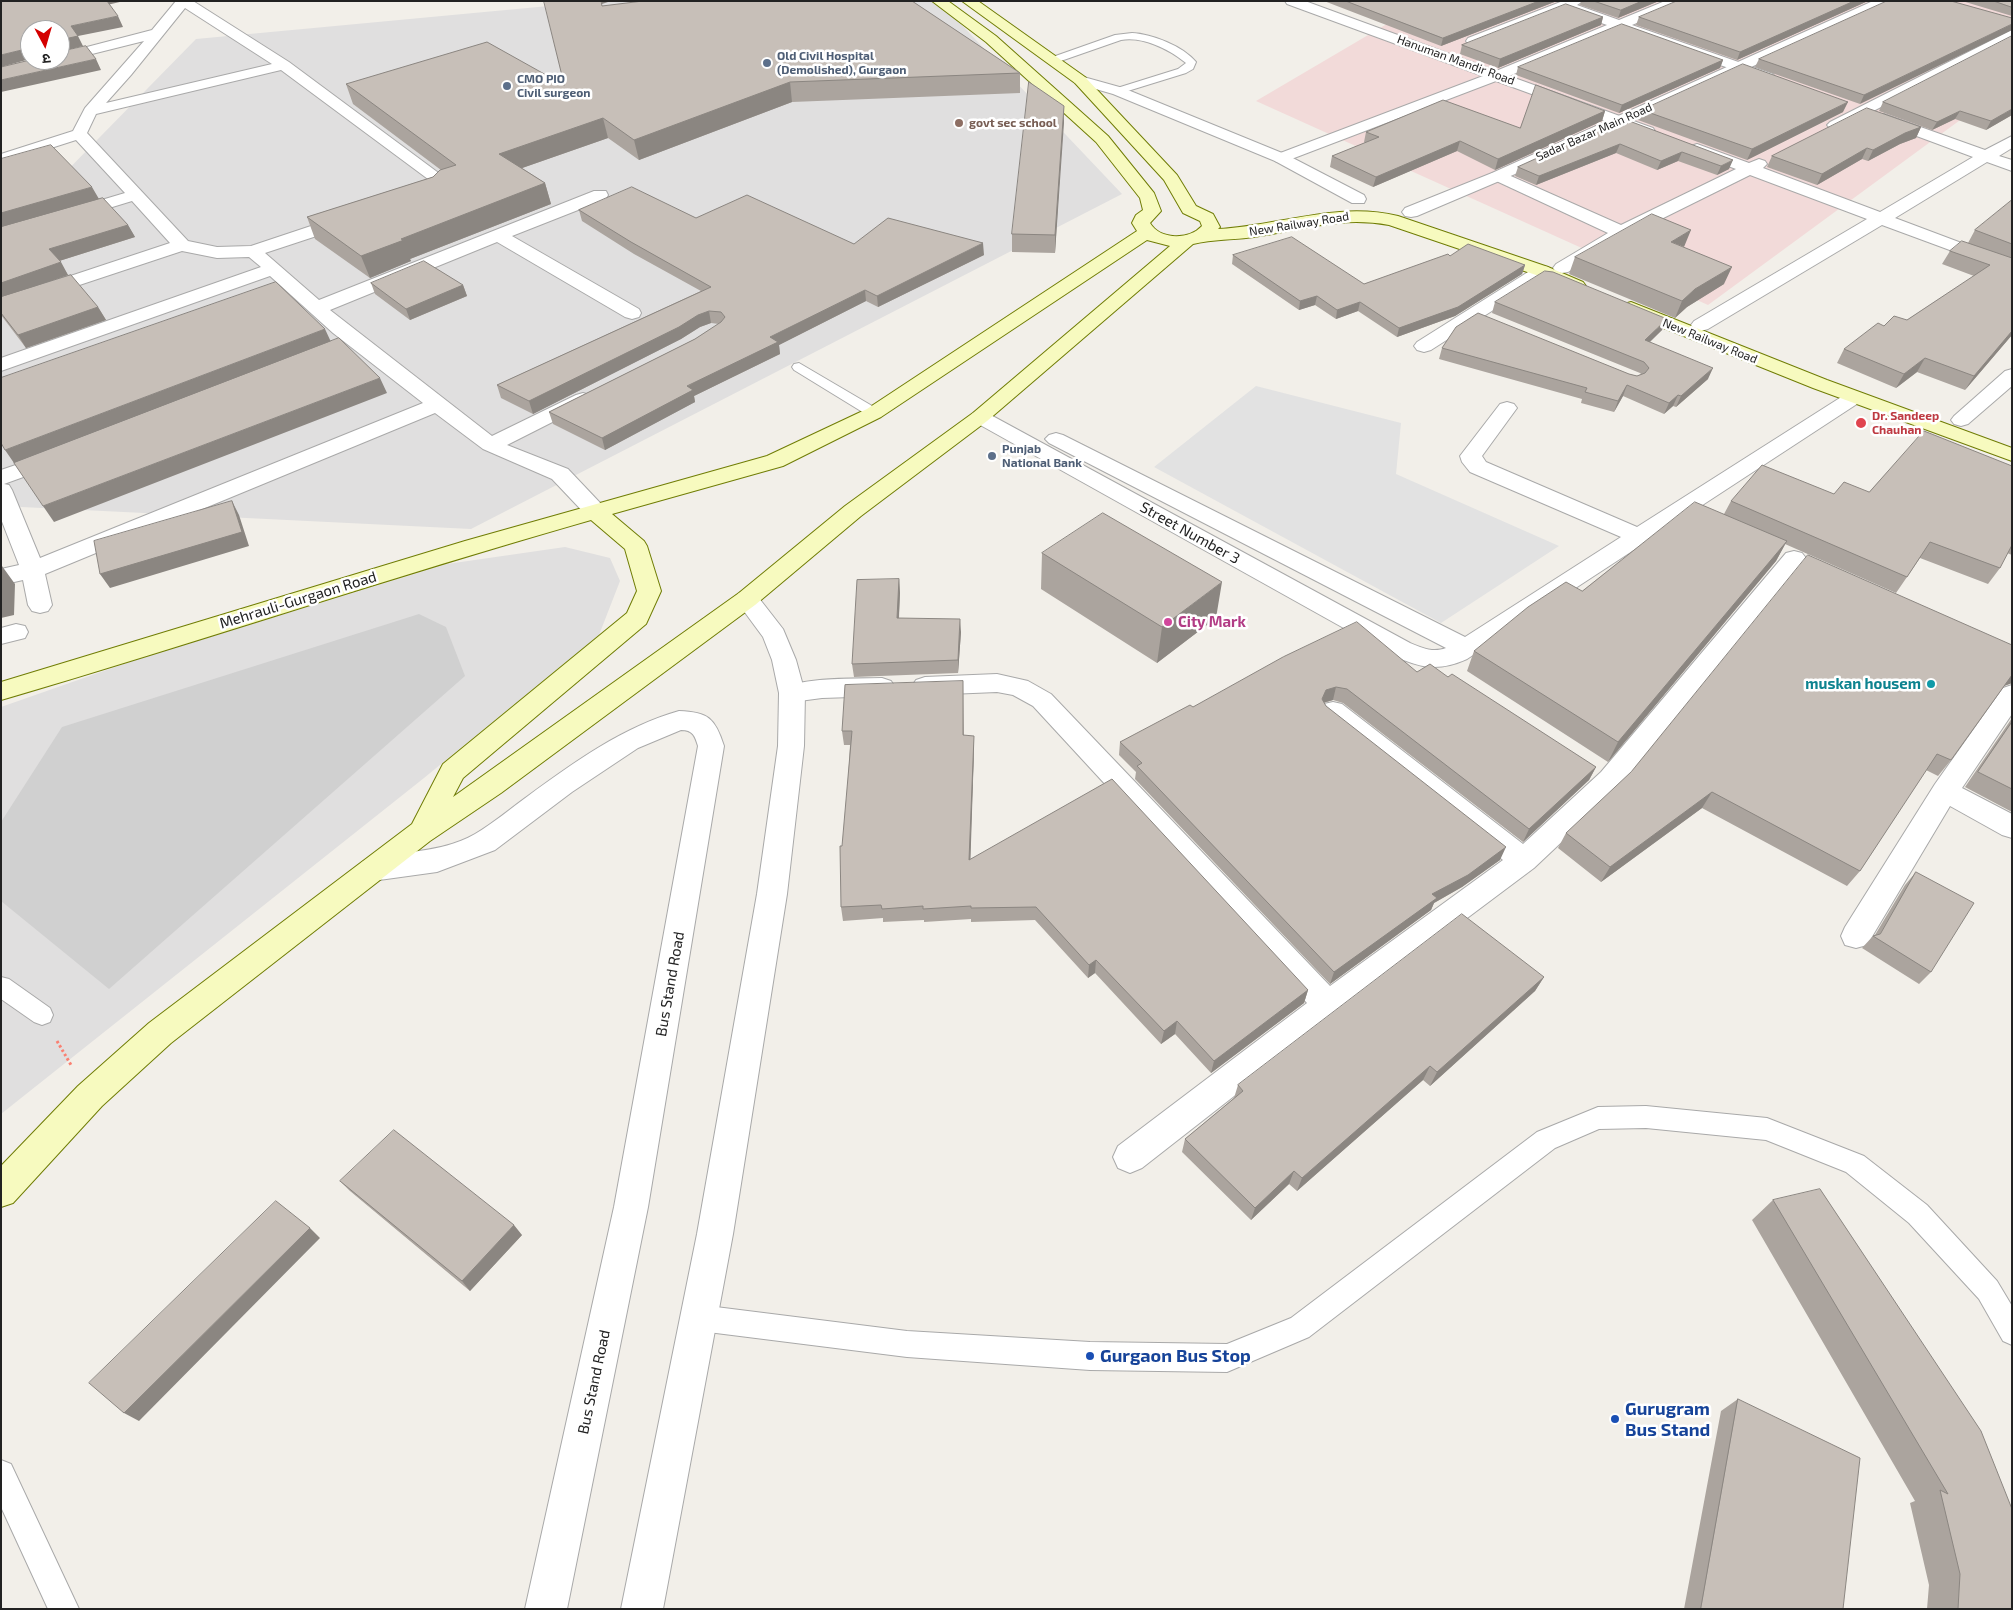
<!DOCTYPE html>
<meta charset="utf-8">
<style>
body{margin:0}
#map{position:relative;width:2013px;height:1610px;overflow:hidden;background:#f2efe9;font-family:"Exo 2","Noto Sans Devanagari",sans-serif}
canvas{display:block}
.frame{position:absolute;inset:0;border:2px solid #222;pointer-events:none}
.north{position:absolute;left:20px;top:20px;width:50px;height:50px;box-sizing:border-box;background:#fff;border:1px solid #a7a7a7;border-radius:50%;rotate:174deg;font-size:14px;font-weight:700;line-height:20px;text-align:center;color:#222}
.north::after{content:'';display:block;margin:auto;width:18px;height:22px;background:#d40000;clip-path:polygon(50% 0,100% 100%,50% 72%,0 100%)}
</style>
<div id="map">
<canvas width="2013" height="1610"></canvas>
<div class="frame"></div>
<div class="north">उ</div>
</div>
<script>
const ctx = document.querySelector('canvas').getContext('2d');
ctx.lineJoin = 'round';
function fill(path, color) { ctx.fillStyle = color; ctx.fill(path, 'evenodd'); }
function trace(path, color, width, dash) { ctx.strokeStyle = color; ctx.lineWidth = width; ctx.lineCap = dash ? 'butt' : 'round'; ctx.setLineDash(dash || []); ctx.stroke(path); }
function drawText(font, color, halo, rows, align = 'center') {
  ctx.font = font + ' "Exo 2",sans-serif'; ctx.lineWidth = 5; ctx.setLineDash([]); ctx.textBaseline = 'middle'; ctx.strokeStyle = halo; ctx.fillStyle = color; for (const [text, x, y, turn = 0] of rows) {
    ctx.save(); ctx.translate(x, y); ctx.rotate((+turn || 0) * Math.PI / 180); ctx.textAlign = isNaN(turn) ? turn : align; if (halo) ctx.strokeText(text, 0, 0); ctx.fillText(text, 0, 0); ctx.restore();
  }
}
const residential = new Path2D(`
 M602,1H939L1122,194L471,529L1,506V238L196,39Z
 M565,547L610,558L620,581L599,635L424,778L1,1114V707L138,659L447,564Z`);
const commercial = new Path2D(`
 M1426,1H2012V82L1708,305L1256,101Z`);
const religious = new Path2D(`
 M419,614L446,627L465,676L109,989L1,901V822L62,727Z`);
const parking = new Path2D(`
 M1256,386L1401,423L1396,474L1559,546L1441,623L1154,467Z`);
const path = new Path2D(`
 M57,1041L71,1065`);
const service = new Path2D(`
 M1132,33C1152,34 1183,46 1196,62L1193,69L1186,73L1118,94L1113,91L1114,89L1178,69L1186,63C1169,49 1142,36 1121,40L1055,63L1051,64L1046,61L1047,59L1115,35Z
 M799,363L879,410L881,413L879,416H869L794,370L792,367L794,364Z
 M1,977L9,979L50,1008L53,1015L50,1022L42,1025L34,1022L1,999Z
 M1646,1106L1767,1118L1864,1156L1927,1205L1997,1281L2012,1306V1345L2003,1341L1979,1299L1909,1223L1846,1172L1766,1140L1646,1128L1599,1129L1555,1148L1309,1337L1227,1372L1090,1370L907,1357L700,1331L691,1327L687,1318L691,1309L700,1305L907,1331L1090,1342L1227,1344L1291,1318L1537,1132L1598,1107Z
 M1,1460L11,1464L79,1609H48L1,1507Z`);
const minor = new Path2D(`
 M176,1H193L289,62L448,180V186C441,196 426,203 413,200L411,196C415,189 425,190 432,185V182L281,70L96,114L87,133L188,241L217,247L251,246L341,216L347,215L353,216L356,220L353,224L265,253L319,300L594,191H606L608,195L606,199L512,236L639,309L641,313L639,317L632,319L625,317L497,242L330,310L492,436L576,395L583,393L590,395L593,399L590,403L507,445L568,469L604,507L607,512L604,517L596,519L588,517L552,479L483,449L435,413L45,574L52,605L48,611L40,613L32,611L28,605L23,580L1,585V569L19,565L1,519V470L54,452L62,453L65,458L62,463L4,484L9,485L12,490L40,558L423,403L333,333L270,276L1,371V358L261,267L249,257L217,258L182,251L1,311V299L170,243L132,201L1,241V230L125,193L76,140L1,164V154L73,131L85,108L144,41L60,62L55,61L60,60V54L152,30ZM185,8L272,64L106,103L131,75Z
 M1285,1H1305L1496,71L1607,25L1564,10L1478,44H1468L1466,41L1468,38L1563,1H1583L1577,5L1619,20L1665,1H1684L1682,4L1632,25L1773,74L1775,77L1773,80H1763L1620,30L1509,76L1653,128L1655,131L1653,134H1641L1496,81L1281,163L1275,161L1273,158L1275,155L1483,76L1287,4Z
 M2012,30V40L1840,128H1830L1827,125L1830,122Z
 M1884,114L1985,150L2012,136V148L1999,156L2012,160V171L1987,162L1895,218L2012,262V273L1882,225L1708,329L1701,331L1694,329L1691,325L1694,321L1867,219L1750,175L1627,236L1568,272L1562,273L1556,272L1553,268L1556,264L1608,233L1492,179L1490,176L1492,173H1504L1621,225L1736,169L1691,152L1689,149L1691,146L1697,144L1749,163L1759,159L1765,161L1767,164L1763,168L1880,212L1973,157L1879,122L1876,119L1879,116Z
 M1542,266L1548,267L1551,271L1548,275L1431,350L1424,352L1417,350L1414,346L1417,342L1536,267Z
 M2012,369V386L1968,424L1961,426L1954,424L1951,420L1954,416L2005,371Z
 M1853,392L1860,394L1863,398L1860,402L1467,659C1438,672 1420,668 1392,655L973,421L970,417L973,413L980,411L987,413L1410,643C1422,648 1433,653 1446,648L1049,443L1045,439L1049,435L1056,433L1063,435L1465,637L1621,537L1470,472L1462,462L1460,456L1500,404L1507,402L1514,404L1517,408L1482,456L1486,462L1637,527L1846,394Z
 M1794,551L1802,553L1806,558L1802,563L1621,786L1534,868L1339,1014L1142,1168L1130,1173L1118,1168L1113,1157L1118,1146L1307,1003L1033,706L1013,695L997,692L925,695L916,692L912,686L916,680L925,677L997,674L1028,681L1051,694L1330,986L1503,860L1324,718L1320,711L1324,704L1333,702L1342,704L1523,844L1601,772L1786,553Z
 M16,624L25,626L28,632L25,638L1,644V628Z
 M882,678L891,681L895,687L891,693L882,696L822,698L792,702L783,699L779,693L783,687C815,677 849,679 882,678Z
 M2012,685V714L1962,788L2012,814V838L2002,835L1950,806L1867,945L1856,948L1845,945L1841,936L1845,927L1935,784L2003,688Z`);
const tertiary = new Path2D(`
 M1873,1H1892L1890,4L1504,179L1417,216L1411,217L1405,216L1402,212L1405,208L1492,173Z
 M1080,76L1123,88L1287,155L1364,195L1366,199L1364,203H1352L1275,161L1113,94L1075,83L1073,80L1075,77Z
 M747,591L755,593L783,629L796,660L805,693L804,746L787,894L733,1234L663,1609H621L697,1234L757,894L778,746L779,693L772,660L763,637L735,599L739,593Z
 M679,711C708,712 715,718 724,746L648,1207L567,1609H525L614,1207L698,746C695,736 693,730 681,730L638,748L572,792L495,850L437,872L372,881L362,878L358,870L362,862C400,849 438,855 475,834C494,823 511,808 528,796C574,762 623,727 679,711Z`);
const secondary = new Path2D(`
 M932,1H948L996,36L1108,136L1154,193L1161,211L1150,223C1160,240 1189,240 1202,226L1200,221L1183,213L1164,180L1075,83L962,1H978L1085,77L1177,175L1196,206L1213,214L1220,227L1218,229C1279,226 1337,201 1398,216L1548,267L1583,282L1586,286L1583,290L1577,292L1571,290L1536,275L1389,225C1340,216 1302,230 1254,237C1234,240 1213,239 1193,244L987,421L861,516L755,605L501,793L430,841L171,1043L102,1106L13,1203L1,1207V1166L78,1086L149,1023L412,824L443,764L627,613L637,591L625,549L591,520C394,576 199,642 1,700V682L465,541L767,456L867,409L1137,231L1132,223L1136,215L1143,210L1140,198L1096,142L986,42ZM1147,240L1170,246L973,413L845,506L739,593L453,797L463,778L646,624L661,591L647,546L644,541L612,514L783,466L881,417Z
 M1631,302L1827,380L2012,448V461L1813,388L1624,312L1622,308L1624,304Z`);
const wall = new Path2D(`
 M1324,1H1557L1441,46Z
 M1581,1H1659L1618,18L1580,5Z
 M1868,1L1737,60L1636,25L1639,17Z
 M1951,1L1860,104L1755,67L1759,59Z
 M1962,1H2012V16Z
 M602,4V6L1020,73V93L792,102L639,160L608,138L522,168L545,183L551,204L410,259L411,261L370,278L315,239L307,217L433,177L441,170L353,104L346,84L564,85Z
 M1603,17L1601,25L1498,68L1460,54L1462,45Z
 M1723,60L1720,68L1619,113L1516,75L1518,67Z
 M1883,102L2012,115L1986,130L1955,119L1932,130L1879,111Z
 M1064,106L1055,253L1012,252V234Z
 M1642,110L1843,112L1747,160L1638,120Z
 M1605,111L1602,121L1495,170L1457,151L1373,187L1330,167L1332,156L1365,143L1364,142L1366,132L1520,128Z
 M1624,119L1729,169L1717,175L1678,161L1657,170L1616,153L1536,185L1515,176L1518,167Z
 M1921,127L1916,138L1900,144L1868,161L1862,159L1817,185L1767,167L1772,156Z
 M1,159L98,199L128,225L135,237L59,261L68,275L37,286L98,307L106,320L26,348L1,315Z
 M2012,200V335L1965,390L1917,372L1896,388L1837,363L1844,349L1884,326L1907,320L1974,276L1942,264L1950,251L1968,243L1975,230Z
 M579,210L696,218L854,244L984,255L878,307L866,301L779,345L780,354L694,396L695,402L605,450L553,424L549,412L695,339L719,324L711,323L700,327L681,339L533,414L501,398L497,385L701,291L634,254L582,221Z
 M1684,247L1724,284L1687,307L1675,318L1569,274L1575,257Z
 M1233,255L1364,284L1450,256L1525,265L1522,274L1455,316L1397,337L1358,311L1336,319L1315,305L1299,310L1232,264Z
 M371,283L463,285L467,296L410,320L375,294Z
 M1495,302L1662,330L1650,342L1708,379L1676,407L1673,406L1664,414L1623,396L1614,412L1581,403L1582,399L1439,359L1442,348L1629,374L1637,376L1641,374L1640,373L1492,313Z
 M2012,466V555L2007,553L2000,568L1988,584L1920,558L1896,593L1785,544L1776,561L1608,762L1467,671L1474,651L1582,591L1724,514L1731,501L1834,494L1869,492Z
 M1042,553L1216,618L1157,663L1041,589Z
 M899,579L900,593L899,618L961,632L958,673L854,677L852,664Z
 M2012,645V683L2004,686L1951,760L1938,776L1926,770L1860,871L1847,886L1702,808L1601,882L1558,848L1566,833Z
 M1417,672L1448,677L1596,767L1589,780L1523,842L1343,703L1333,700L1324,703L1326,706L1500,860L1462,887L1434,903L1431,910L1330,984L1135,779L1136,772L1119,755L1120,742L1193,707Z
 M963,681L964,735L974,750L970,860L1308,990L1304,1003L1211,1073L1175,1034L1161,1044L1095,973L1088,978L1035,920L971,922V919L924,922V920L883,922V918L843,921L841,907L850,745H844L842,731Z
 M2012,718V812L1965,787Z
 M1916,872L1931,972L1919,984L1862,948L1873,936L1875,935L1905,885Z
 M1544,977L1535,991L1430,1086L1423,1080L1297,1191L1289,1184L1251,1220L1182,1152L1185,1139L1234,1098L1238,1085Z
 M340,1181L522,1235L470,1291L350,1191Z
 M1773,1200L2012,1509V1609H1927L1929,1585L1910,1503L1915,1501L1752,1220Z
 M1738,1399L1843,1609H1684L1721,1411Z`);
const shadedWall = new Path2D(`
 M105,1H124L107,5Z
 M601,1H611L602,4Z
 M1539,1H1557L1441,46L1443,38Z
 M1642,1H1659L1618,18L1621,10Z
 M1854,1H1868L1737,60L1740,52Z
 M118,16L123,27L78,36L83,46L60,52V40L71,26Z
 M1603,17L1601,25L1498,68L1500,59Z
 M2012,24V30L1860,104L1864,95Z
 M29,48L30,50V59L1,67V55Z
 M96,59L101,70L1,92V80Z
 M1723,60L1720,68L1619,113L1622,105Z
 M790,82L792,102L639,160L634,140Z
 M1848,102L1843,112L1747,160L1752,149Z
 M1064,106V123L1055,253V235Z
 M2012,109V115L1986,130L1991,121Z
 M1605,111L1602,121L1495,170L1498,159Z
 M1960,111L1955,119L1932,130L1937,122Z
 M603,118L608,138L505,174L499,154Z
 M1921,127L1916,138L1900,144L1868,161L1873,150L1905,133Z
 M1460,141L1457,151L1373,187L1376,177Z
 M1620,144L1616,153L1536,185L1539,176Z
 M1867,148L1862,159L1817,185L1822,174Z
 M1682,152L1678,161L1657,170L1661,161Z
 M1733,160L1729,169L1717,175L1721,166Z
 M545,183L551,204L410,259L411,261L370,278L361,256L401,239Z
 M92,187L99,199L1,228V213Z
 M128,225L135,237L56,262L49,249Z
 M1691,230L1684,247L1671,242Z
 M983,243L984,255L878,307L877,296Z
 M61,262L68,275L1,298V283Z
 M1525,265L1522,274L1455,316L1397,337L1399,328Z
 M1732,267L1724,284L1687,307L1675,318L1682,301L1695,289Z
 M463,285L467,296L410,320L406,309Z
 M865,290L866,301L779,345L780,354L694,396L695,402L605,450L602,438L770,337Z
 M1317,296L1315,305L1299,310L1300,301Z
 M1360,302L1358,311L1336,319L1337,310Z
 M98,307L106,320L26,348L18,335Z
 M709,311L711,323L700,327L681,339L533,414L529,401L698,315Z
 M1667,319L1662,330L1640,351L1645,340Z
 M325,329L331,342L14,463L5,450Z
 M2012,331V335L1965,390L1974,376Z
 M1925,358L1917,372L1896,388L1904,374Z
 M1713,368L1708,379L1676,407L1681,396Z
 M380,378L387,393L54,522L43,506Z
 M1627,385L1623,396L1614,412L1618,401Z
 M1678,395L1673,406L1664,414L1669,403Z
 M232,501L239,515L249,546L110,588L100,574Z
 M1787,541L1776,561L1608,762L1618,742Z
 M2,566L15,584L14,615L1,618Z
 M899,579L900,593L898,632L897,618Z
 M1222,582L1216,618L1157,663L1162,627Z
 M960,619L961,632L958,673V660Z
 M2012,674V683L2001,687Z
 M1336,687L1333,700L1322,703V699L1326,690Z
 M974,736V750L970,874L969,860Z
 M1596,767L1589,780L1523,842L1529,829Z
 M1712,792L1702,808L1601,882L1610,867Z
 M1506,847L1500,860L1462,887L1434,903L1431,910L1330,984L1334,972L1432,894Z
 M1096,960L1095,973L1088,978L1089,965Z
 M1544,977L1535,991L1430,1086L1437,1072Z
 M1308,990L1304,1003L1211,1073L1214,1061Z
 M1177,1021L1175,1034L1161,1044L1164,1031Z
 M1430,1066L1423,1080L1297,1191L1302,1178Z
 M1294,1171L1289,1184L1251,1220L1255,1208Z
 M514,1225L522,1235L470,1291L462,1281Z
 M310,1228L320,1238L139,1421L124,1413Z`);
const building = new Path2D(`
 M1,1H107L118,16L71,26L78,36L60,40V30H30V48L1,55Z
 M544,1H601L602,6L643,1H912L1020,73L790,82L634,140L603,118L499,154L545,183L401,239L404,240L361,256L307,217L433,177L440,170L456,165L346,84L487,42L564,85Z
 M1346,1H1539L1443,38Z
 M1594,1H1642L1621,10Z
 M1677,1H1854L1740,52L1639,17Z
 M1887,1H1951L2012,18V24L1864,95L1759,59Z
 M1994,1H2012V7Z
 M1566,4L1603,17L1500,59L1462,45Z
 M1622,24L1723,60L1622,105L1518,67Z
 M2012,36V109L1991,121L1960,111L1937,122L1883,102Z
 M86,46L96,59L1,80V67L30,60H60V52Z
 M1743,64L1848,102L1752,149L1642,110Z
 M1029,82L1064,106L1055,235L1012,234Z
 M1536,85L1605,111L1498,159L1460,141L1376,177L1332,156L1379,137L1366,132L1443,100L1520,128Z
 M1867,108L1921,127L1905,133L1873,150L1867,148L1822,174L1772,156Z
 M1624,119L1733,160L1721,166L1682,152L1661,161L1620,144L1539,176L1518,167Z
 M51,145L92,187L1,213V159Z
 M632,187L696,218L747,195L854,244L888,218L983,243L877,296L865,290L770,337L778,342L687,386L693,390L602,438L549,412L695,339L721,322L725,317L721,312L709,311L698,315L679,327L529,401L497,385L711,287L631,242L579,210Z
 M103,198L128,225L49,249L61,262L1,283V227Z
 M2012,200V244L1975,230Z
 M1652,214L1691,230L1671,242L1732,267L1695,289L1682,301L1575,257Z
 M1292,237L1364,284L1448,254L1450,256L1468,244L1525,265L1458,307L1399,328L1360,302L1337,310L1317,296L1300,301L1233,255Z
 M1962,241L2012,258V331L1974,376L1925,358L1904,374L1844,349L1878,323L1884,326L1894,316L1907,320L1990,265L1950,251Z
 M424,261L463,285L406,309L371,283Z
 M1545,271L1553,272L1667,319L1645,340L1713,368L1681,396L1678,395L1669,403L1627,385L1618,401L1585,392L1587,388L1442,348L1456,327L1478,313L1629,374L1637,376L1645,373L1649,368L1644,362L1495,302Z
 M71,275L98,307L18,335L1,313V297Z
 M276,282L325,329L5,450L1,443V378Z
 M339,338L380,378L43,506L14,463Z
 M1924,431L2012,466V545L2000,568L1930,542L1907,577L1731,501L1762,465L1834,494L1844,482L1869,492Z
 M232,501L242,532L100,574L94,541Z
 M1695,502L1787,541L1618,742L1474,651L1528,607L1566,582L1582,591Z
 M1103,513L1222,582L1162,627L1042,553Z
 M1808,555L2012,645V675L1951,760L1937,754L1860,871L1712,792L1610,867L1566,833L1631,772Z
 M899,579L897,618L960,619L958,660L852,664L857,580Z
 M1357,622L1417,672L1430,664L1448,677L1452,674L1596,767L1529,829L1347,689L1336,687L1326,690L1322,699L1326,706L1506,847L1468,875L1432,894L1437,898L1334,972L1137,766L1142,763L1120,742L1190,705L1193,707L1283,657Z
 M963,681V735L974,736L969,860L1112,779L1308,990L1214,1061L1177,1021L1164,1031L1096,960L1089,965L1036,907L971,908V906L923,909V906L882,909L881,905L841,907L840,846H842L852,731H842L845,685Z
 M2012,722V789L1978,772Z
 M1916,872L1974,903L1931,972L1873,936L1880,934Z
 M1462,914L1544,977L1437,1072L1430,1066L1302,1178L1294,1171L1255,1208L1185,1139L1243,1091L1238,1085Z
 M394,1130L514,1225L462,1281L340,1181Z
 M1820,1189L1981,1431L2012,1509V1609H1958L1960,1574L1940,1490L1948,1494L1773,1200Z
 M276,1201L310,1228L124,1413L89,1383Z
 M1738,1399L1860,1458L1843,1609H1701Z`);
const markers = [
 [767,63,5,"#5c6f8a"],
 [507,86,5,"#5c6f8a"],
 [959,123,5,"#8d6e63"],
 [1861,423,6,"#e0444e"],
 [992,456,5,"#5c6f8a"],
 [1168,622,5,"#d1479c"],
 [1931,684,5,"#0f9aa8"],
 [1090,1356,5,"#1a4fb4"],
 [1615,1419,5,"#1a4fb4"]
];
const farServicenames = [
 ["Old Civil Hospital",777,56],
 ["(Demolished), Gurgaon",777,70],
 ["CMO PIO",517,79],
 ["Civil surgeon",517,93],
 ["Punjab",1002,449],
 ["National Bank",1002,463]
];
const farStreetnames = [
 ["Hanuman Mandir Road",1456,60,20],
 ["Sadar Bazar Main Road",1594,132,-24],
 ["New Railway Road",1299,224,-9],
 ["New Railway Road",1710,341,22]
];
const farEducationnames = [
 ["govt sec school",969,123]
];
const farHealthnames = [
 ["Dr. Sandeep",1872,416],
 ["Chauhan",1872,430]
];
const streetNames = [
 ["Street Number 3",1190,533,29],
 ["Mehrauli-Gurgaon Road",298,600,-17],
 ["Bus Stand Road",670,984,-80],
 ["Bus Stand Road",594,1382,-78]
];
const hotelNames = [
 ["City Mark",1178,622]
];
const cultureNames = [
 ["muskan housem",1921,684]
];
const nearTransitnames = [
 ["Gurgaon Bus Stop",1100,1356],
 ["Gurugram",1625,1409],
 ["Bus Stand",1625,1430]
];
fill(residential, '#e0dfdf');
fill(commercial, '#f2dad9');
fill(religious, '#d0d0d0');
fill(parking, '#e2e2e2');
trace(service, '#a9a9a9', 2);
trace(minor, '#a9a9a9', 2);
trace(tertiary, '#a9a9a9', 2);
trace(secondary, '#707d05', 2);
trace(path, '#fa8072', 3, [2.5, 2.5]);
fill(service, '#fff');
fill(minor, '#fff');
fill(tertiary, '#fff');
fill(secondary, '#f7fabf');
fill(wall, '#aba49e');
fill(shadedWall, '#8b8681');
fill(building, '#c7bfb8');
trace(building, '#8b8681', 1);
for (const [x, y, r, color] of markers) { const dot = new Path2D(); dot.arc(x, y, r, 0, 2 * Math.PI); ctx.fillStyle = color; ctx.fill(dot); trace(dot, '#fff', 2); }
drawText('bold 12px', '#4e5e75', '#fff', farServicenames, 'left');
drawText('12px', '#222', '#fff', farStreetnames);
drawText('bold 12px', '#785e54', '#fff', farEducationnames, 'left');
drawText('bold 12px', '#be3a42', '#fff', farHealthnames, 'left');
drawText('15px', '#222', '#fff', streetNames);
drawText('bold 15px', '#b23c85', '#fff', hotelNames, 'left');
drawText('bold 15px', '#0d838f', '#fff', cultureNames, 'right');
drawText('bold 18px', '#164399', '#fff', nearTransitnames, 'left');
</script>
